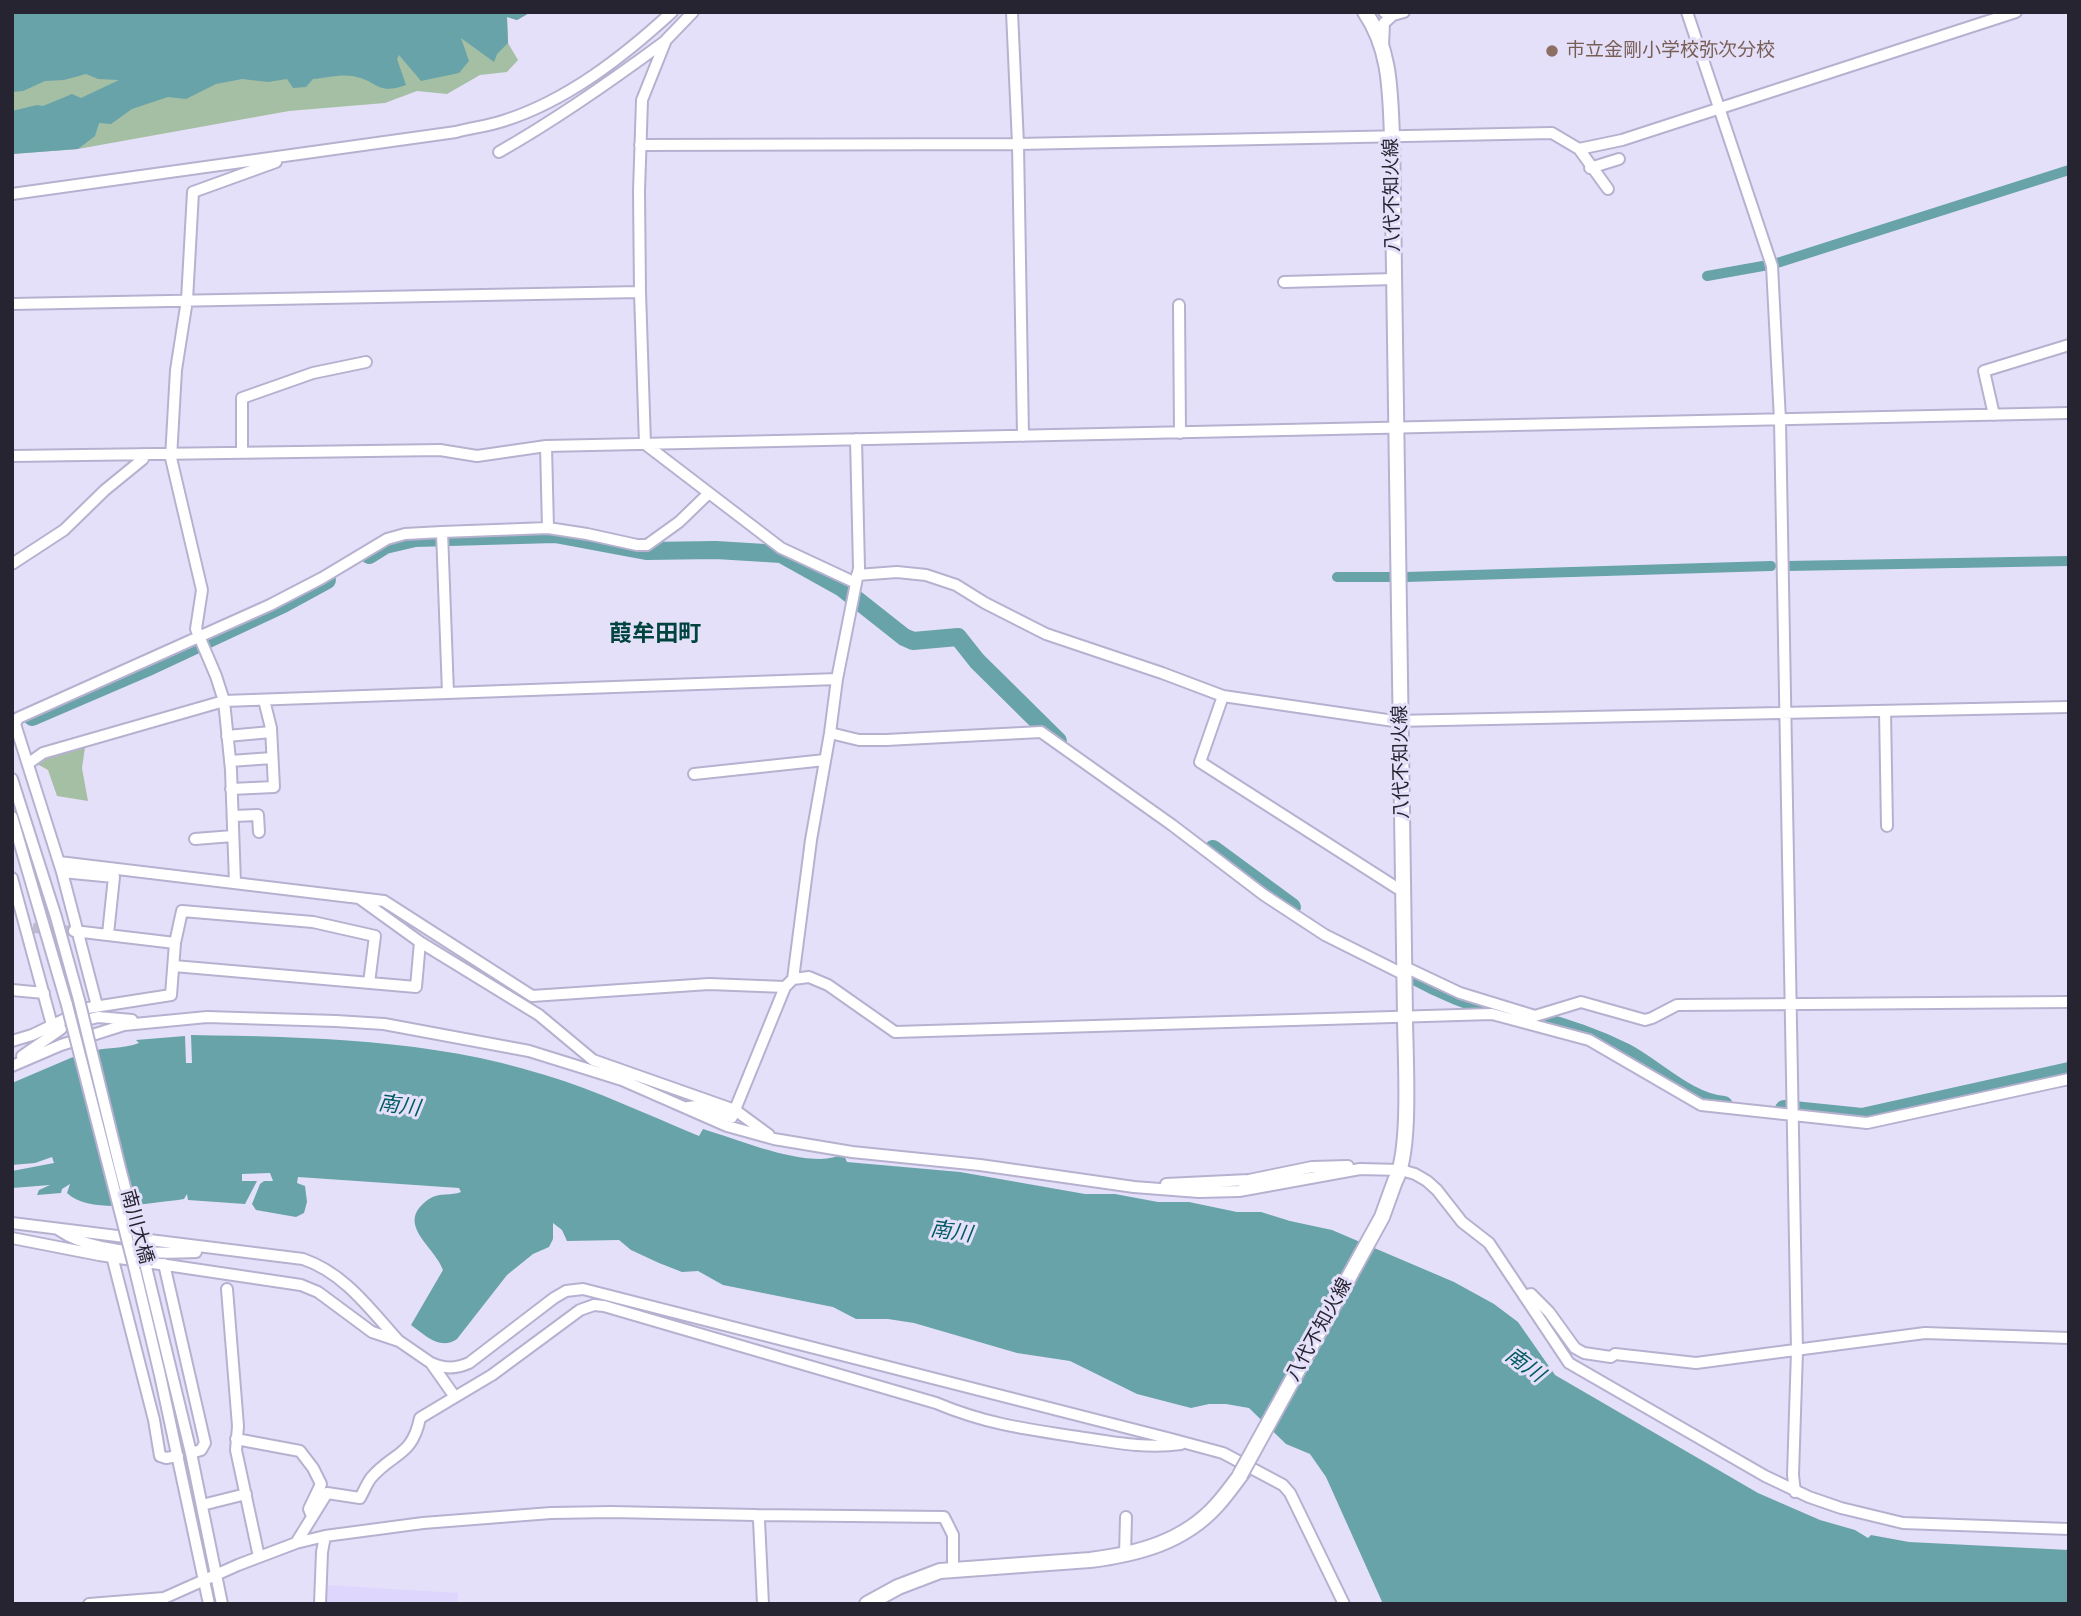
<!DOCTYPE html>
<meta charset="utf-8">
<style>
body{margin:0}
#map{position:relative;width:2081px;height:1616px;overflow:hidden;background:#e5e0fa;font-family:"Sofia Sans Condensed",sans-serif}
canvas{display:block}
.frame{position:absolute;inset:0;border:14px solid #262430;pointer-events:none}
</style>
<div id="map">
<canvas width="2081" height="1616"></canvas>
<div class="frame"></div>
</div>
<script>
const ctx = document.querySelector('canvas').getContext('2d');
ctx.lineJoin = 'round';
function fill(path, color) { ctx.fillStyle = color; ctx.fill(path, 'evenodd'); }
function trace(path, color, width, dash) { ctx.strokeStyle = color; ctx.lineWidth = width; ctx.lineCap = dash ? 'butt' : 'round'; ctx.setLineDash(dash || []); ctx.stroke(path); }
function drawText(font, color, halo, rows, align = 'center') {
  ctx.font = font + ' "Sofia Sans Condensed","Noto Sans JP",sans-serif'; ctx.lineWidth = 6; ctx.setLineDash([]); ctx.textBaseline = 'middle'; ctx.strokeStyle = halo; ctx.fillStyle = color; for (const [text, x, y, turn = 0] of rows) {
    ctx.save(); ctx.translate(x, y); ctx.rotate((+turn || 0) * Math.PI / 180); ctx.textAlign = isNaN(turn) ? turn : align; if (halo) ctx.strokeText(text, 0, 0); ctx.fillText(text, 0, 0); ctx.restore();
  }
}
const built = new Path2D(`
 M326,1585L458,1593L457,1604H325Z`);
const green = new Path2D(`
 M12,12H531L517,20L507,17L508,43L518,60L507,72L480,75L447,94L417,91L385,103L289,111L78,149L12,154Z
 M86,741L82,768L88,801L57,796L48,770L37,764L46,757Z`);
const water = new Path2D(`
 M12,12H531L517,20L507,17L508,43L497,54L494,62L461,38L469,61L459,73L421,81L399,55L397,59L406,85C376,96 378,80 352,76C340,74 325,78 313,79L306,87L293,88L287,79L268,82L242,79L216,84L186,99L168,97L132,109L111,124L99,123L95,136L78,149L12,154V111L37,105L43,106L72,94L81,98L119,80L98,79L86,74L64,80L45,81L23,91L12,92Z
 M191,1035C310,1037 431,1039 545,1075C598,1091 648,1115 699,1136L703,1129C739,1140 784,1159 821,1159C829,1159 836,1156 844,1155L847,1162L960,1172L1085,1194H1115L1158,1202H1189L1237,1212H1261L1290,1221L1332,1230L1454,1282L1494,1304L1518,1322L1555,1375L1758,1493L1820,1520L1855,1530L1868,1538L1871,1535L1909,1542L2069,1550V1604H1383L1326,1477L1310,1454L1286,1444L1249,1408L1226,1404H1209L1191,1408L1137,1394L1070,1361L1017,1353L914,1323L888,1319H856L833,1307L723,1285L698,1271L682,1272L659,1263L631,1250L619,1240L567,1241L562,1230L553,1223V1239L549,1247L533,1254L507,1275L457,1339C440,1351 425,1335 411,1325L443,1270C435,1246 393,1224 429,1199C440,1192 451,1196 461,1192L459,1188L298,1177L297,1183L305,1186L307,1202L304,1213L296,1217L256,1210L252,1204L260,1184L264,1181H273L270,1173L242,1174V1181H257L245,1204L188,1200L187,1194L184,1199L178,1200C149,1203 90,1215 67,1193L70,1184L62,1189L61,1193L37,1195L39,1190L50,1185L12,1188V1171L54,1163L52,1157L35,1163L12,1165V1083L73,1057L76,1061L85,1060L88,1052C105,1047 123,1049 139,1043L136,1040L185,1036L186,1063H192Z`);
const canal = new Path2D(`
 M1707,276L1774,264L2069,170
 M1786,566L2069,561
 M1337,577H1389
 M1406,577L1771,566`);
const river = new Path2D(`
 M369,555L385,545L415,538L555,534L646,551L716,550L781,554L842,588L904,637L913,641L958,637L977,661L1058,741
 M32,717L146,668L283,604L327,580
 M1213,849L1292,907
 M1413,975C1442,991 1472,1003 1503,1012C1513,1015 1524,1016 1534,1019C1565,1027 1597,1038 1625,1052C1657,1069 1688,1102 1724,1105
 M1784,1109L1862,1117L2069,1071`);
const minorTunnel = new Path2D(`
 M33,928L74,931`);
const minor = new Path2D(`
 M693,12L666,40L642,100L639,191L640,292L645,444L781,548L856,583
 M1012,12L1018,144L1023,436
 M1384,12L1393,15L1404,12
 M1687,12L1772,266L1780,420L1797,1351L1793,1475L1795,1492
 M1383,47L1384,23L1393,15
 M640,145L1018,144L1552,133L1579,149L1622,140L2016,12
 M1579,149L1608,189
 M499,152C557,119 610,82 664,42
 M1590,168L1619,159
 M12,194L456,132C471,128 488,126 503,121C567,101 624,56 672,12
 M1284,282L1394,279
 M12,304L640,292
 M1179,305L1180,433
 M1994,415L1984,371L2069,345
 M546,446L548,528
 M242,452V398L313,373L366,362
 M12,456L440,450L477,456L546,446L2069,413
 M442,532L448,693
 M12,564L64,530L105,490L143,459L144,454
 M857,575L897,572L926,575L956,585L985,603L1046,634L1162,673L1223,696L1394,721L2069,707
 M1223,696L1200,762L1397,888L1403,889
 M1885,711L1887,826
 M830,733L859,740H886L1041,732L1172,825L1264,895L1325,935L1405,975
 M227,736L271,732
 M230,761L272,758
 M29,763L43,753L224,701L837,679
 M694,774L825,760
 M12,779L56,917L79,1000
 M231,789L274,787L271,728L264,700
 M233,816L258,815L259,832
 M12,817L67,1005
 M195,839L233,836
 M59,862L384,901L532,996L709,984L785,987
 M62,872L114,877L108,934
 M12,878L52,1025L58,1031
 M235,883L231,770L224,701L216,676L196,629L202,590L171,458L176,370L187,300L193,192L276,162L277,157
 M359,898L420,942L539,1015L593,1060L735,1110L769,1135
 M74,931L175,943
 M174,966L416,987L420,942
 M1405,967L1460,993L1535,1016L1581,1002L1645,1020L1652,1018L1677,1005L2069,1002
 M793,979L809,977L828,985L895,1032L1492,1014L1589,1040L1701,1105L1867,1123L2069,1079
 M12,990L44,993
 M97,1006L62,872L15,724L18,718L270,605L322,578L387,539L405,534L442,532L548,528L587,534L637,545H647L679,522L709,493
 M75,1023L98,1017L132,1020
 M12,1041L32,1035L88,1008L171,995L175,943L182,911L313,922L375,936L369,983
 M22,1056L61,1029
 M12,1066L61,1045L124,1025L207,1017L336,1021L384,1024L529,1051L622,1080L727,1126L774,1139L852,1152L980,1165L1134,1187L1199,1192L1239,1191L1360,1169L1401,1170L1415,1174L1427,1181L1437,1190L1462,1222L1489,1243L1569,1363L1765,1476L1809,1497L1841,1508L1903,1523L2069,1529
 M688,1107L697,1106L732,1117L785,987L793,979L811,840L830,733L837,679L859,568L856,439
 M1166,1184L1249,1180L1312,1167L1348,1166
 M12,1223L303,1259C344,1273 369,1308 397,1339
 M59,1230C93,1254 155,1254 196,1252
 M12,1238L99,1255L301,1285L318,1292L372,1332L399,1341L431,1363L455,1397L420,1418C412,1457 393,1452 371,1478C367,1483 364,1491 360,1498L327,1493L296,1543
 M112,1256L154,1420L160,1456L166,1458L178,1456
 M164,1264L205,1443L201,1450L191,1453
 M134,1266L160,1375L209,1604
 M146,1267L191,1453L222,1604
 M227,1289L238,1426L236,1450L259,1557
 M1524,1296L1531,1294L1549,1312L1575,1348L1584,1353L1611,1357L1615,1354L1696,1363L1925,1333L2069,1338
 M431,1363C445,1369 455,1369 469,1363L554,1298L566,1291L583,1289L1171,1439L1223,1453L1283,1485L1290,1493L1344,1604
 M455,1397L492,1375L580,1310L594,1305L604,1306L936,1403C986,1424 1025,1429 1078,1437C1112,1442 1146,1449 1181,1444
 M236,1439L300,1451L313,1468L321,1484L309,1509L311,1514
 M202,1505L246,1494
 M756,1515L944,1517L953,1535V1569
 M1125,1555L1126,1517
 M89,1604L164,1598L238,1565L296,1543L325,1536
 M320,1604L322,1552L325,1536L423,1523L551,1513L611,1512L756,1515L759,1520L763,1604`);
const major = new Path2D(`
 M1365,12C1391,50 1390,93 1392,136L1405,1016C1405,1054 1412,1152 1395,1181
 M867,1604L898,1587L940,1571L1090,1560C1138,1554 1184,1542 1217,1505C1228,1493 1237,1479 1247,1467`);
const minorBridge = new Path2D(`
 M79,1000L120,1168L146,1267
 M67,1005L134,1266`);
const majorBridge = new Path2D(`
 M1240,1475L1382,1217L1395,1181`);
const markers = [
 [1552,51,7,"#8d6e63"]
];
const educationNames = [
 ["市立金剛小学校弥次分校",1566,51]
];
const streetNames = [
 ["八代不知火線",1393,195,-91],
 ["八代不知火線",1402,762,-91],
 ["南川大橋",136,1227,75],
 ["八代不知火線",1320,1330,-61]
];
const waterNames = [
 ["南川",399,1107,8],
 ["南川",951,1233,8],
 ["南川",1524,1366,36]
];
const quarterNames = [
 ["葭牟田町",655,635]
];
fill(built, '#ded6fd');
fill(green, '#a5bfa4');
fill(water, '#68a3a9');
trace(canal, '#68a3a9', 10);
trace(river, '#68a3a9', 18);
trace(minorTunnel, '#bfbad2', 10, [10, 5]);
trace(minor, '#b7b1d0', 14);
trace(major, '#b7b1d0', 18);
trace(minor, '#fff', 10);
trace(major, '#fff', 14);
trace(minorBridge, '#b7b1d0', 14, []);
trace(majorBridge, '#b7b1d0', 18, []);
trace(minorBridge, '#fff', 10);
trace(majorBridge, '#fff', 14);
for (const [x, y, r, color] of markers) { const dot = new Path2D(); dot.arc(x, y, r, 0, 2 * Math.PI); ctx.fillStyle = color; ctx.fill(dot); trace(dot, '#e5e0fa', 2.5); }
drawText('19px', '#785e54', '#e5e0fa', educationNames, 'left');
drawText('19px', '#262430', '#e5e0fa', streetNames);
drawText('italic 21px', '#005a62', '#e5e0fa', waterNames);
drawText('bold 23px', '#01433e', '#e5e0fa', quarterNames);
</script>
